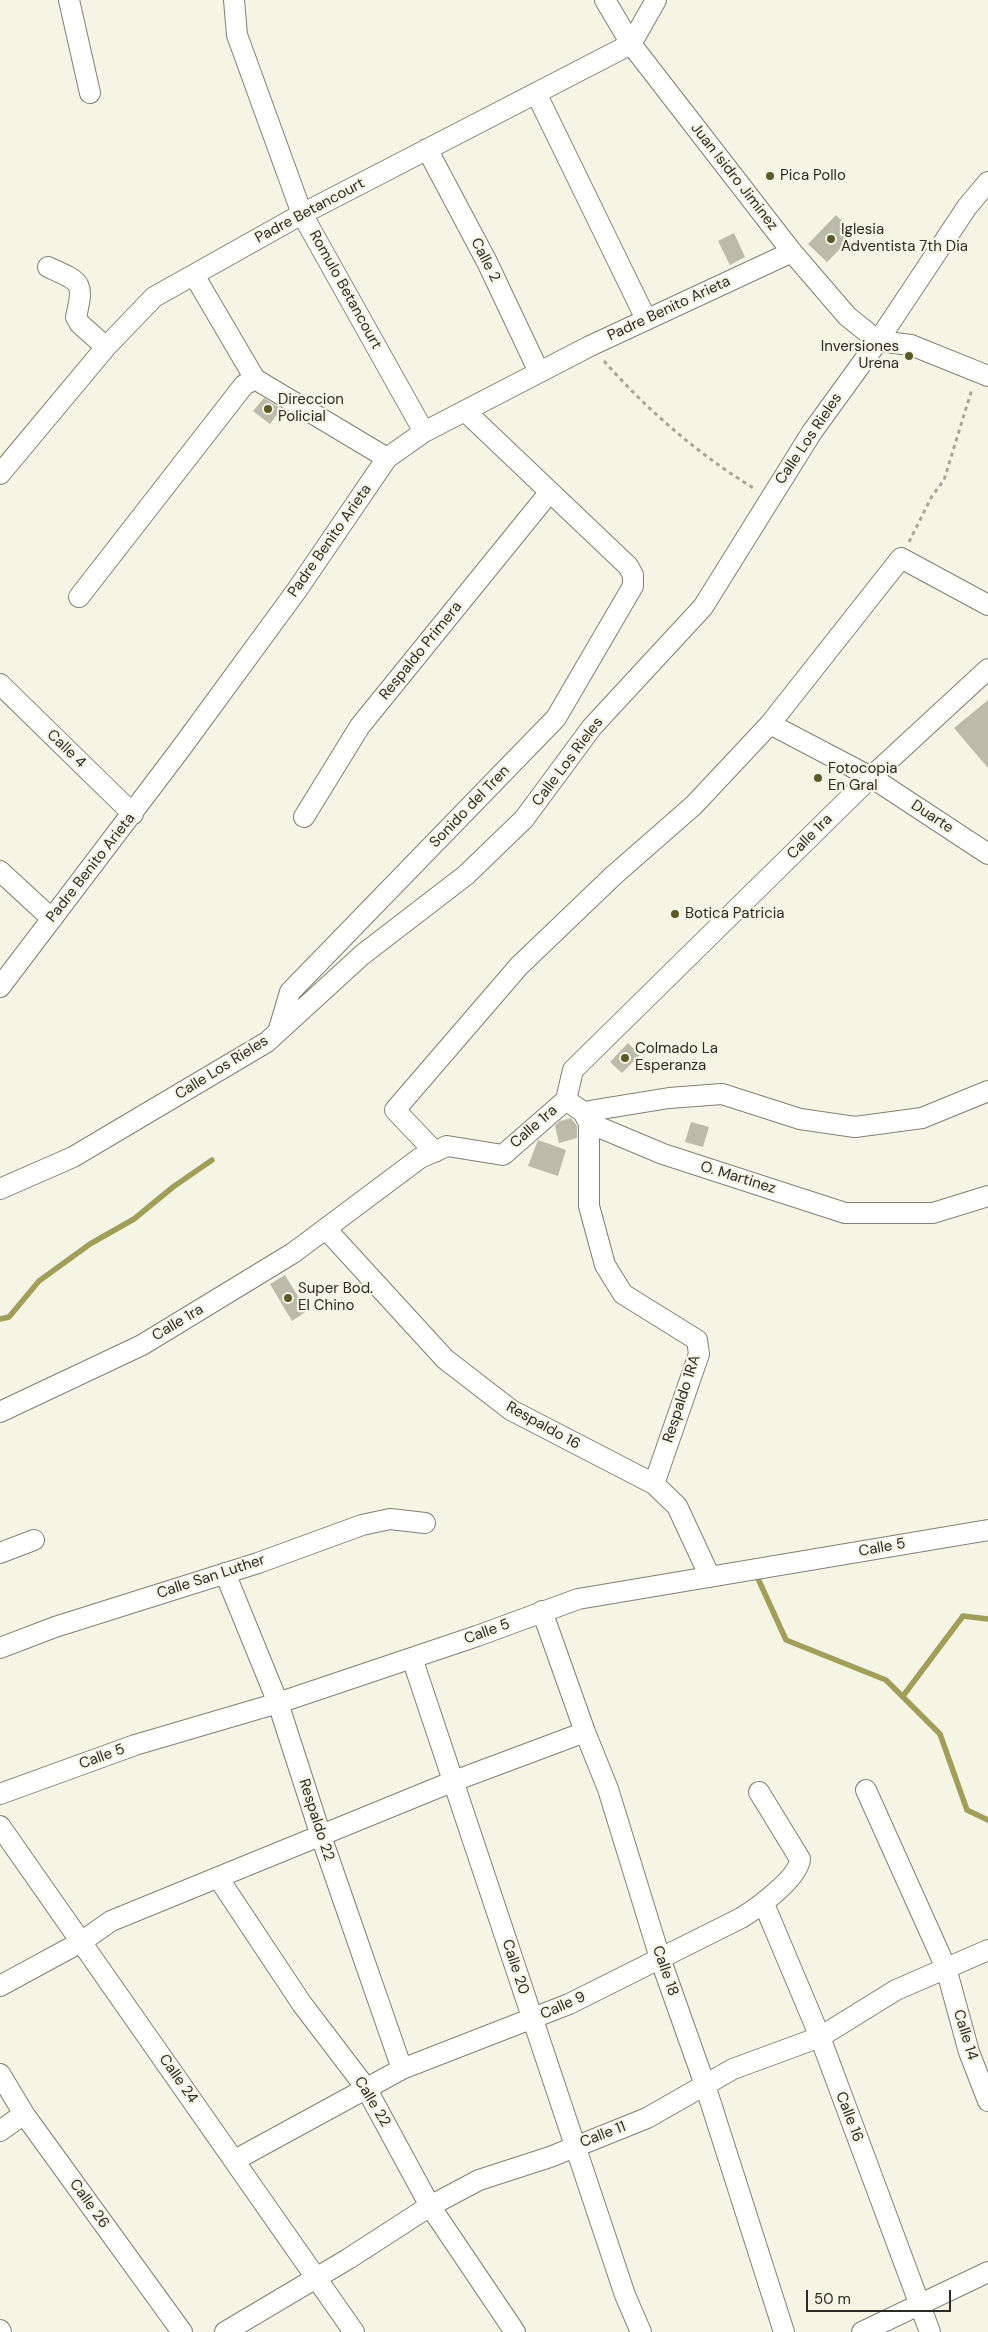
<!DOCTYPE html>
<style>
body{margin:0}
#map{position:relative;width:988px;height:2332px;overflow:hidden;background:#f5f5e5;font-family:"DM Sans",sans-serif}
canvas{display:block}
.scale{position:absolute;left:806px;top:2290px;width:145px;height:22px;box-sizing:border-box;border:2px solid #2b2b25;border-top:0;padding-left:6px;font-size:15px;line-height:18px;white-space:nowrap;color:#2b2b25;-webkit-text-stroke:4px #f5f5e5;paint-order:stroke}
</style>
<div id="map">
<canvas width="988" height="2332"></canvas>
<div class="scale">50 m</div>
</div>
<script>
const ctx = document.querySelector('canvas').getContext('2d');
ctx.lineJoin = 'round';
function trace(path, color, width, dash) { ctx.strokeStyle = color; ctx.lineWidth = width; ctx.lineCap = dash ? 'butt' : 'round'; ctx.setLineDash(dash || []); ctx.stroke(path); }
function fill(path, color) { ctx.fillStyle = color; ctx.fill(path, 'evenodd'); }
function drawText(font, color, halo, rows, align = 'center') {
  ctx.font = font + ' "DM Sans",sans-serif'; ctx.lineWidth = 4.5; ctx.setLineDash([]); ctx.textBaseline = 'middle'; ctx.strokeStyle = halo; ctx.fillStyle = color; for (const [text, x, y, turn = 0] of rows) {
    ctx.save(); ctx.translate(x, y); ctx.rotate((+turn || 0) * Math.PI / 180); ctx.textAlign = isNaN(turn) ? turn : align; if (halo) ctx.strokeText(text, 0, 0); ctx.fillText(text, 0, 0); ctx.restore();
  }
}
const stream = new Path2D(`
 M0,1319L9,1317L39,1281L90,1244L134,1219L173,1187L212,1160
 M755,1572L786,1640L886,1680L940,1734L967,1810L988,1820
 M903,1696L963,1616L988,1619`);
const building = new Path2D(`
 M836,215L855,234L827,262L808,244Z
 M734,233L745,257L730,265L718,241Z
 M264,398L281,409L270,424L253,411Z
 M988,700V768L954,728Z
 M628,1043L640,1055L622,1073L610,1062Z
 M571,1118L577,1126V1138L559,1143L555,1126L560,1121Z
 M691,1122L709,1127L703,1147L685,1142Z
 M538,1140L566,1150L558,1176L528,1166Z
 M285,1275L307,1311L292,1321L270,1284Z`);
const path = new Path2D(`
 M604,361C647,410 699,455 755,489
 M909,542L932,496L944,480L972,389`);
const minor = new Path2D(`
 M69,0L90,93
 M234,0L237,35L302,214L424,432
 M605,0L631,44L792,252L847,316L878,341
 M536,93L646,319
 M427,149L487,262L539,372
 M48,267C80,282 85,280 76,317L80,324L106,347
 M194,275L255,379
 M878,341L911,345L988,376
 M0,474L106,347L154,297L302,214L631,44L656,0
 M79,597L244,385L255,379L387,458
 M0,684L133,814
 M770,724L871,777L988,854
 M304,817L360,726L549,493
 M0,871L52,919
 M0,987L179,751L297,590L387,458L424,432L590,346L792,252
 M279,1029L290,992L556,718L633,586V575L628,566L465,411
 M566,1100L583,1112L589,1123V1206L605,1265L623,1294L697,1340L699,1354L654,1484
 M583,1112L669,1098L722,1094L800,1119L855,1127L922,1118L988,1091
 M589,1123L663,1154L845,1213H933L988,1196
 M435,1152L395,1110L519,966L613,876L694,805L770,724L901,558L988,605
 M0,1189L73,1157L267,1042L362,955L466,875L524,819L592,727L703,607L812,432L878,341L967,207L988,182
 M326,1229L445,1359L511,1410L654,1484L677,1506L710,1577
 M0,1412L142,1345L293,1253L420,1158L447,1146L503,1155L566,1100L573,1070L871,777L988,669
 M0,1553L34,1540
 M225,1573L278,1703L321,1836L402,2069
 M542,1611L585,1732L608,1789L660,1958L705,2085L784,2332
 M0,1648L55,1627L258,1563L362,1525L390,1519L425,1523
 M412,1658L625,2295L641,2332
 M866,1790L946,1968L969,2052L988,2101
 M0,1794L135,1745L278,1703L477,1636L578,1599L988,1530
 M0,1826L354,2332
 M219,1879L302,2004L366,2088L430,2206L515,2332
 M764,1904L820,2037L930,2332
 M0,1986L81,1942L111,1921L454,1781L585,1732
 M0,2074L24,2114L182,2332
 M0,2131L24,2114
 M235,2160L402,2069L569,2004L741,1918C756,1909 799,1878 800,1859L759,1792
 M0,2330L1,2332
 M225,2332L348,2259L430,2206L479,2180L550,2157L647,2118L733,2069L820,2037L896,1990L988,1950
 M862,2332L988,2272`);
const markers = [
 [770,176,5,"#5c5b27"],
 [831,239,5,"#5c5b27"],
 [909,356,5,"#5c5b27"],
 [268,409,5,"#5c5b27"],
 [818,778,5,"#5c5b27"],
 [675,914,5,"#5c5b27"],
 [625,1058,5,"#5c5b27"],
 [288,1298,5,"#5c5b27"]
];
const poiNames = [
 ["Pica Pollo",780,176],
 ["Iglesia",841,230],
 ["Adventista 7th Dia",841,247],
 ["Inversiones",899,347,"right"],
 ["Urena",899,364,"right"],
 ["Direccion",278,400],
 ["Policial",278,417],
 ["Fotocopia",828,769],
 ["En Gral",828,786],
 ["Botica Patricia",685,914],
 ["Colmado La",635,1049],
 ["Esperanza",635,1066],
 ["Super Bod.",298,1289],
 ["El Chino",298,1306]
];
const streetNames = [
 ["Juan Isidro Jiminez",734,177,52],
 ["Padre Betancourt",310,211,-28],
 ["Calle 2",485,260,63],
 ["Romulo Betancourt",345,290,61],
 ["Padre Benito Arieta",669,309,-25],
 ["Calle Los Rieles",809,439,-56],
 ["Padre Benito Arieta",330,541,-55],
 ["Respaldo Primera",421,651,-51],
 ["Calle 4",66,749,44],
 ["Calle Los Rieles",568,762,-53],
 ["Sonido del Tren",470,807,-46],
 ["Duarte",932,817,33],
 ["Calle 1ra",810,837,-45],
 ["Padre Benito Arieta",91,868,-52],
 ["Calle Los Rieles",222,1068,-32],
 ["Calle 1ra",534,1127,-41],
 ["O. Martinez",738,1178,17],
 ["Calle 1ra",178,1323,-31],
 ["Respaldo 1RA",682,1399,-72],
 ["Respaldo 16",543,1426,29],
 ["Calle 5",882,1548,-10],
 ["Calle San Luther",211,1577,-18],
 ["Calle 5",487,1632,-20],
 ["Calle 5",102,1757,-20],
 ["Respaldo 22",316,1820,72],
 ["Calle 20",515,1967,72],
 ["Calle 18",665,1971,71],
 ["Calle 9",563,2006,-24],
 ["Calle 14",965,2035,73],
 ["Calle 24",178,2079,55],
 ["Calle 22",372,2102,59],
 ["Calle 16",849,2117,69],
 ["Calle 11",603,2135,-21],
 ["Calle 26",89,2204,54]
];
trace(stream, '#a19f57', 5.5);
fill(building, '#bbbbac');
trace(minor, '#808072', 22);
trace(path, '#a6a69a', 3, [4, 4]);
trace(minor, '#fff', 20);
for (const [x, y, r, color] of markers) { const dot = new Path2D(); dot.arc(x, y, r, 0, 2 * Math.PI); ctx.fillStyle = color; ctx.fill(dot); trace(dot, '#f5f5e5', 2); }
drawText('15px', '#2b2b25', '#f5f5e5', poiNames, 'left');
drawText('15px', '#2b2b25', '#f5f5e5', streetNames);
</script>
